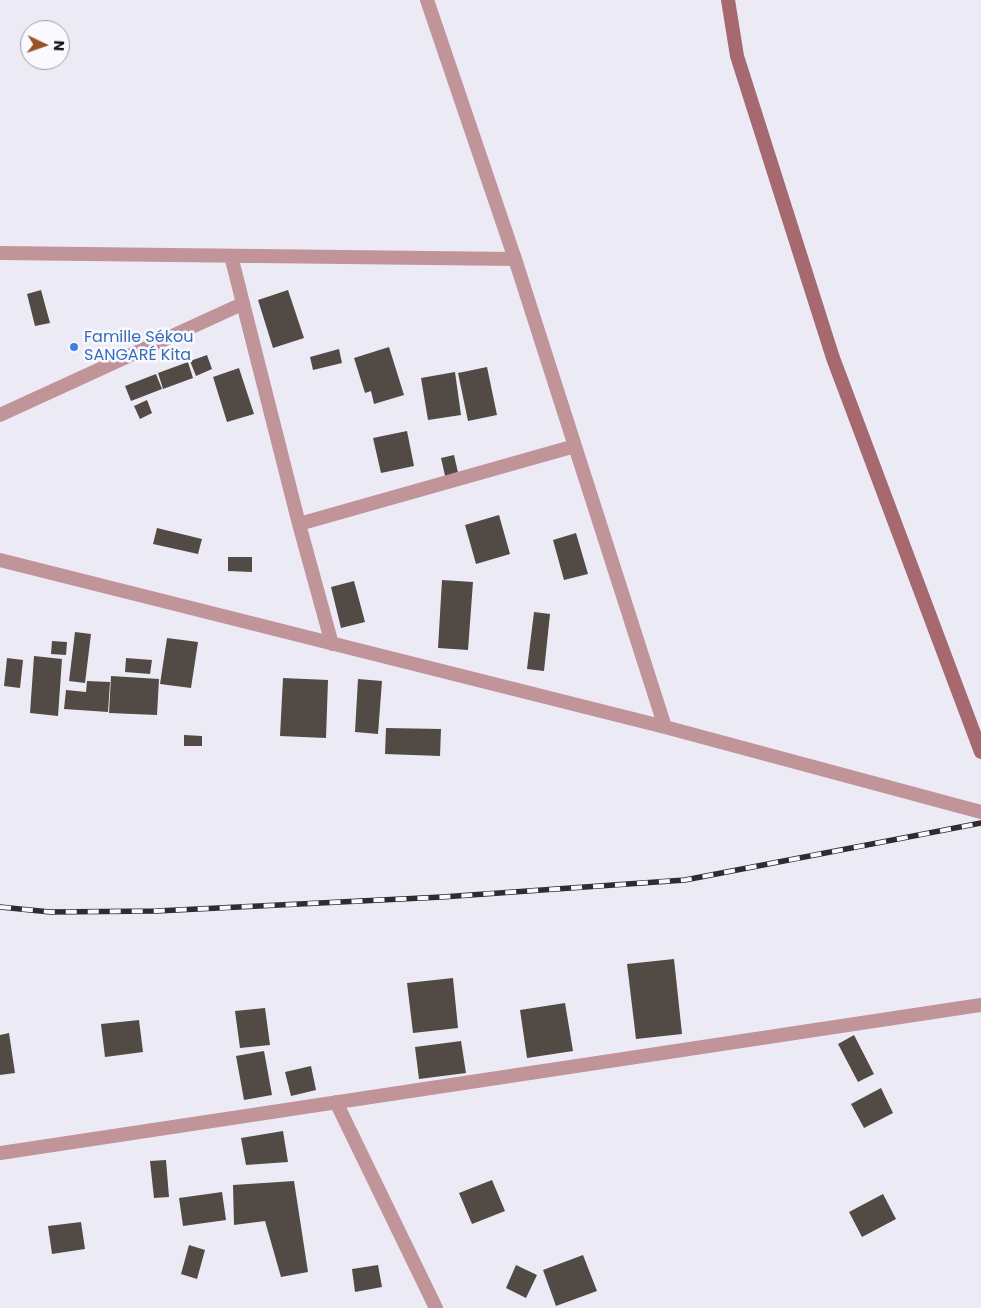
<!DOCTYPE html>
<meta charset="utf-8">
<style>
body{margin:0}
#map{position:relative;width:981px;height:1308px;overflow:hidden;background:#ecebf5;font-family:Poppins,sans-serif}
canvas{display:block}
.north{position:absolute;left:20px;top:20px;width:50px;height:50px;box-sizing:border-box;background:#f9f9ff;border:1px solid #9d9da2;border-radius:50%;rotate:93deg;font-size:14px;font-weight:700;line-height:20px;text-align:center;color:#131216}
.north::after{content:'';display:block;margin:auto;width:18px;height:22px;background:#975225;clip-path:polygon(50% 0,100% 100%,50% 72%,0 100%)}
</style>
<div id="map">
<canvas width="981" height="1308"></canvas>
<div class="north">N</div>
</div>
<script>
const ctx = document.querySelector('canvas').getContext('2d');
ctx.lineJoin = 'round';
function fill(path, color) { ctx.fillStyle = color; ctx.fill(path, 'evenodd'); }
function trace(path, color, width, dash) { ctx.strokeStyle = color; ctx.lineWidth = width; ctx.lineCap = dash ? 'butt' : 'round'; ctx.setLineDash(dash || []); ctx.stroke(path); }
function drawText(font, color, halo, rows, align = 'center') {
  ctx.font = font + ' Poppins,sans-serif'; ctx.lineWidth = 5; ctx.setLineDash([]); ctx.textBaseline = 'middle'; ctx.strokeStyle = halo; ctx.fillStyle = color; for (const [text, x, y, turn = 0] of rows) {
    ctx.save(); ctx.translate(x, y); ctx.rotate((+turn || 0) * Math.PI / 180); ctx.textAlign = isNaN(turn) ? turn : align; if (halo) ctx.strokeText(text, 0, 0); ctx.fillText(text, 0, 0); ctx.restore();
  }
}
const building = new Path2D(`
 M41,290L50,323L35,326L27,294Z
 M288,290L304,338L273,348L258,300Z
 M389,347L404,395L374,404L371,391L365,393L354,358Z
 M339,349L342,363L313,370L310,357Z
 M207,355L212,369L196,376L190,361Z
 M188,362L193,378L163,389L158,373Z
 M487,367L497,415L468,421L458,373Z
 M239,368L254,414L227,422L213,377Z
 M455,372L461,415L428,420L421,378Z
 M156,374L162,389L131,401L125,386Z
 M147,400L152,413L140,419L134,406Z
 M407,431L414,466L381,473L373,438Z
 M454,455L459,477L446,480L441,458Z
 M499,515L510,554L476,564L465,525Z
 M157,528L202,539L198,554L153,544Z
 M576,533L588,574L564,580L553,540Z
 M228,557H252V572L228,571Z
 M442,580L473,582L468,650L438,648Z
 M354,581L365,622L341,628L331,587Z
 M534,612L550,614L544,671L527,669Z
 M75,632L91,634L85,683L69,681Z
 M167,638L198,642L191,688L160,684Z
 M52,641L67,642L66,655L51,654Z
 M34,656L62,659L58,716L30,713Z
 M7,658L23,660L20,688L4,686Z
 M126,658L152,660L150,674L125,672Z
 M111,676L159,679L157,715L109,713Z
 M283,678L328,680L326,738L280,736Z
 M358,679L382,681L378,734L355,732Z
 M87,681L110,682L108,712L64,709L66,690L86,692Z
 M386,728L441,729L440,756L385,754Z
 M184,735L202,736V746H184Z
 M674,959L682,1034L636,1039L627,964Z
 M453,978L458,1028L413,1033L407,983Z
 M565,1003L573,1051L527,1058L520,1010Z
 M265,1008L270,1045L240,1048L235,1011Z
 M139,1020L143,1052L105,1057L101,1024Z
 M9,1033L15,1073L0,1075V1035Z
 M854,1035L874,1074L858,1082L838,1044Z
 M461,1041L466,1073L419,1079L415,1047Z
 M264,1051L272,1095L244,1100L236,1056Z
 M311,1066L316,1090L291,1096L285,1072Z
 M881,1088L893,1113L864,1128L851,1104Z
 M283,1131L288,1162L246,1165L241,1138Z
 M166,1160L169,1197L154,1198L150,1161Z
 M492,1180L505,1211L472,1224L459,1193Z
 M294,1181L308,1272L281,1277L265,1221L234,1225L233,1185Z
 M222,1192L226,1220L183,1226L179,1198Z
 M883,1194L896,1219L862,1237L849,1212Z
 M81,1222L85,1249L52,1254L48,1226Z
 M189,1245L205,1250L197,1279L181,1274Z
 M583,1255L597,1291L556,1306L543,1270Z
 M378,1265L382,1287L355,1292L352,1269Z
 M516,1265L537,1275L526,1298L506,1288Z`);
const minor = new Path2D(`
 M427,0L515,259L665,727
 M0,253L515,259
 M231,256L299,524L332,644
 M0,415L242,304
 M299,524L575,446
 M0,560L665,727L981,812
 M336,1102L436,1308
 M0,1153L981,1005`);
const secondary = new Path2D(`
 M728,0L737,56L833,358L981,752`);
const rail = new Path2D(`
 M0,907L50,912L157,911L442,897L685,880L981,823`);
const markers = [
 [74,347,5,"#3f7fe0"]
];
const shopNames = [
 ["Famille Sékou",84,338],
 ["SANGARÉ Kita",84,356]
];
fill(building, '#524a45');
trace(minor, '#c09498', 14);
trace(secondary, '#a76970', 14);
trace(rail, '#2d2c31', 5.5);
trace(rail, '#f9f9ff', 4, [11]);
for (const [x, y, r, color] of markers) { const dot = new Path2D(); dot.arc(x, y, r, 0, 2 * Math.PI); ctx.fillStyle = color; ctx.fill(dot); trace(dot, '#f9f9ff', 2); }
drawText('16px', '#366cbe', '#f9f9ff', shopNames, 'left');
</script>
